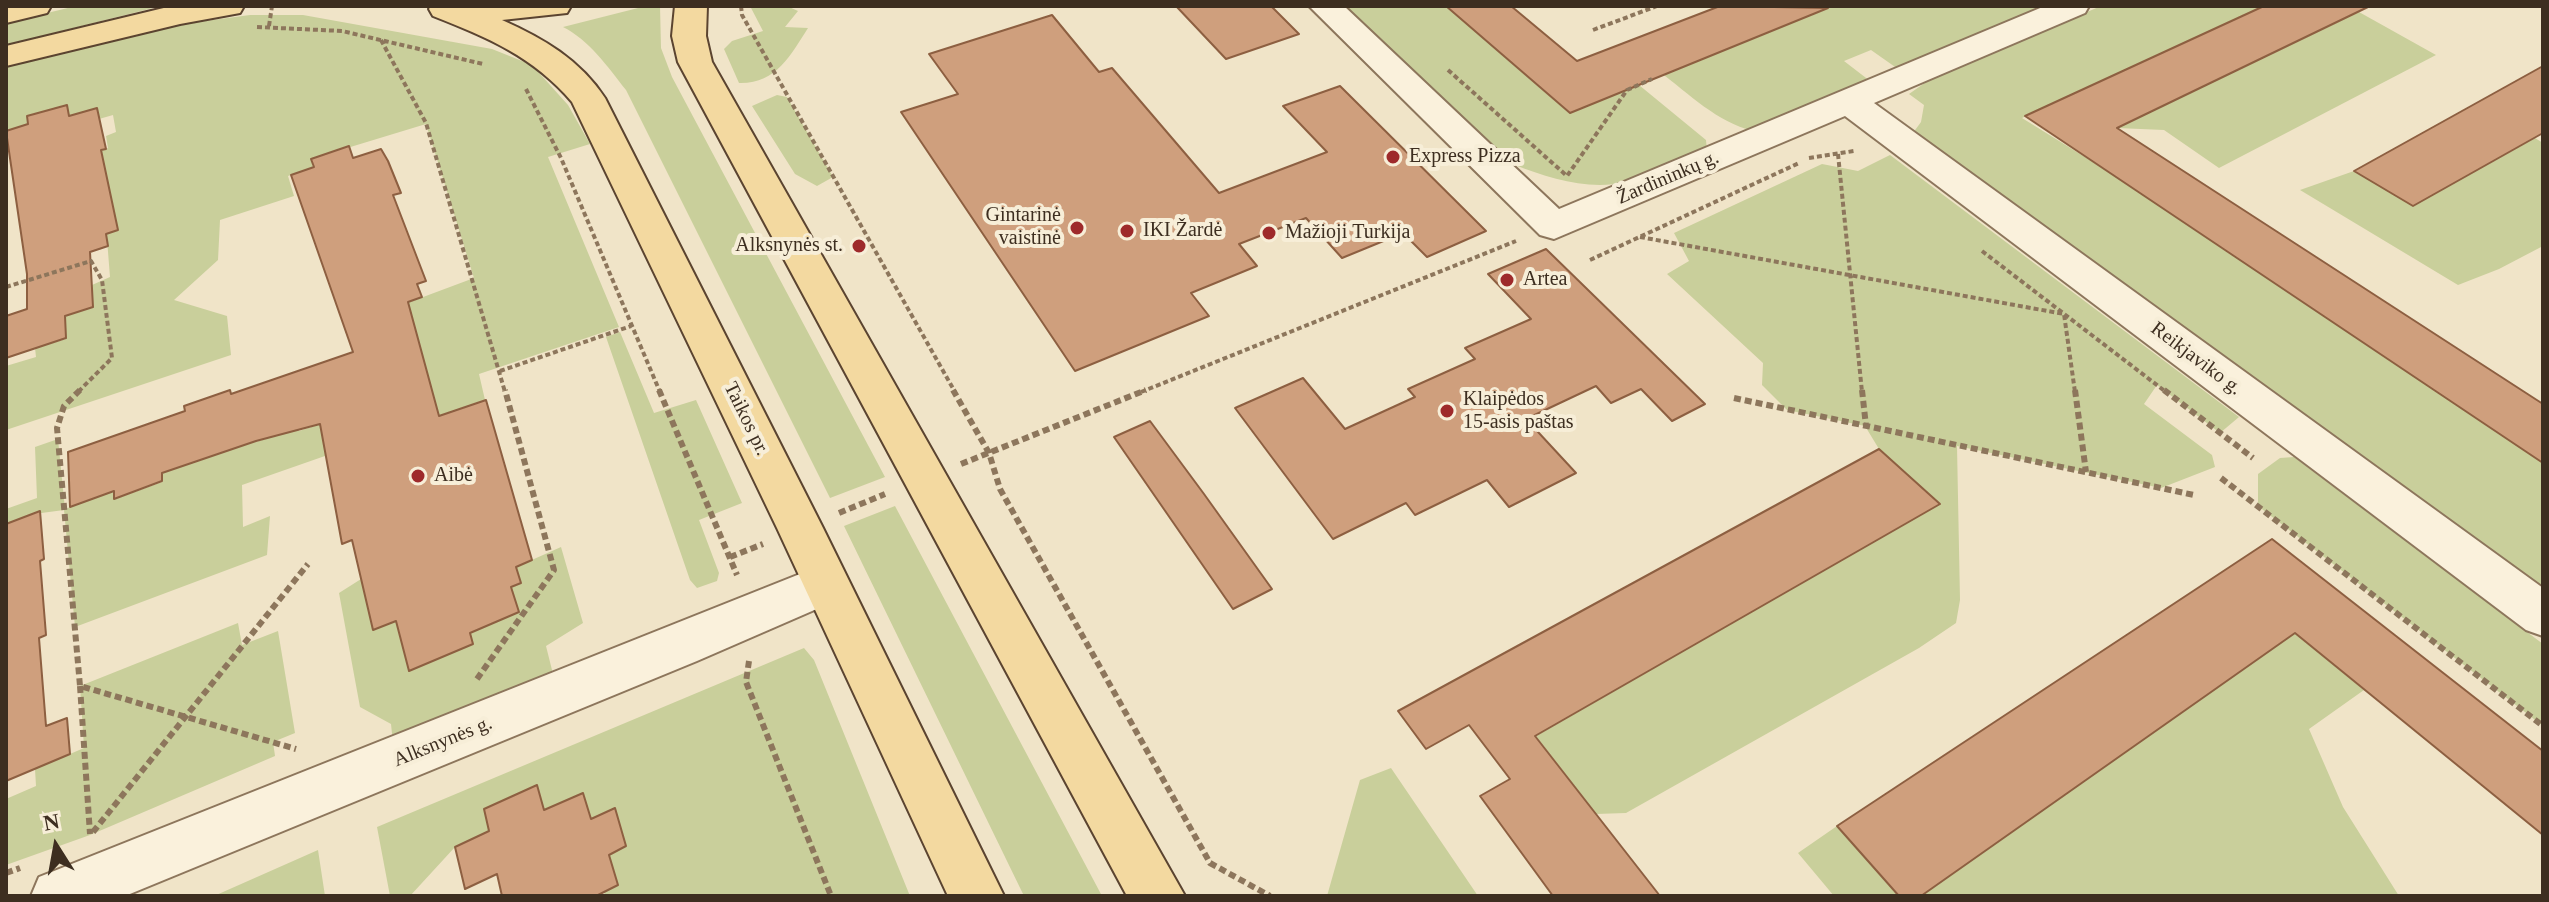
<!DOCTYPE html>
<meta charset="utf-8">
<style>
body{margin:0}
#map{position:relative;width:2549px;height:902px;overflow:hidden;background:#f0e4c8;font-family:Georgia,serif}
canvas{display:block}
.frame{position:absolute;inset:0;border:8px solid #3d2e20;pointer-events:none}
.north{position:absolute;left:16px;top:806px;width:80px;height:80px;-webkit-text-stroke:6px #f7eed8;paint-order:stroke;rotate:349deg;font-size:22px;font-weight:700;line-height:32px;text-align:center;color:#3d2e20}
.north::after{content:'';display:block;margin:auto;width:28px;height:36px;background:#3d2e20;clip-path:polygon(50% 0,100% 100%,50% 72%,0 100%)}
</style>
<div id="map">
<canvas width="2549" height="902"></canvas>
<div class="frame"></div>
<div class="north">N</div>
</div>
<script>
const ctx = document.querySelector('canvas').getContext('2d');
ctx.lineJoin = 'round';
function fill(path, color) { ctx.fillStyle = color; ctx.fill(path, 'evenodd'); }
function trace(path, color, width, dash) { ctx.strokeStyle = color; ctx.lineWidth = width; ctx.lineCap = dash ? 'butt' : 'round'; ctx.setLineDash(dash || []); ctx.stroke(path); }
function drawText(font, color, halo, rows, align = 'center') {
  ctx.font = font + ' Georgia,serif'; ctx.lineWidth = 8; ctx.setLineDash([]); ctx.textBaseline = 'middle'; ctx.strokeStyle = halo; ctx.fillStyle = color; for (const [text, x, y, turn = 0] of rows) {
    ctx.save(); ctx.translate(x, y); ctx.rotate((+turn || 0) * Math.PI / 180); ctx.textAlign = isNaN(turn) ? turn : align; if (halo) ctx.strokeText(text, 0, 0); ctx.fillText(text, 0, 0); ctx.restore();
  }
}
const green = new Path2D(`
 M76,6H161L6,45V23Z
 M646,6H660L661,48L672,77L885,477L830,498L626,90C608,67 589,40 563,27Z
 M750,6H787L798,11L785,27L808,28C790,56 776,84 739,83L724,49L732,41L763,31Z
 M1344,6H1446L1569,113L1639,85L1706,140L1707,151C1680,161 1653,174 1625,182C1590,191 1548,178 1515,165Z
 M1833,6H2042L1898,69L1871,50L1844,61L1870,81L1753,131C1717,122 1689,94 1660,72Z
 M2101,6H2264L2022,118L2101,167L2543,463V589L1910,137L1921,122L1924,105L1909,94L1929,80Z
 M2359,12L2436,55L2219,168L2164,130L2117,128Z
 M250,15H303L492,49L532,65L568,105L590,144L548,157L619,327L479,374L485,400L242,485L243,527L270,516L267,555L75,627L64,510L34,514L6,524V509L37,498L35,447L58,439L65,509L114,491L115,499L162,482V473L255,436L256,442L298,428L299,431L333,420L383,312L474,278L426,124L311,159L313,167L288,176L294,196L220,220L218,260L174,300L227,316L231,355L6,430V366L36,357L35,348L66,339L65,316L93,307L92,285L110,277L100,151L108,148L106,136L116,132L113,115L99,119L96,108L69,116L66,105L28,116V124L6,131V66L167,26Z
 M777,95L787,97L833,177L817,186L795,174L752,106Z
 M2535,138L2543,143V246L2499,269L2458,285L2300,190L2354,171L2413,206Z
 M1890,155L2239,417L2220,433L2157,385L2144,404L2212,455L2215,467L2161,488L1957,446L1960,600L1956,623L1919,648L1626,813L1596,814L1536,736L1939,504L1879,449L1865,426L1787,410L1762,385L1763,363L1667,274L1689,261L1674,233L1822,164L1858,171Z
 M620,332L654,413L696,400L742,503L699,520L719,573L717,581L697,588L690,580L606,337Z
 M2294,457L2543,644V726L2258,506V474L2280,458Z
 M895,506L1102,896H1024L844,526Z
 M561,547L583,623L546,646L554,678L393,743L391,724L360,707L339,593L380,567L373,630L396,621L409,671L470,633L519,612L511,587L521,583L516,567Z
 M238,623L242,645L278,631L295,733L273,742L275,756L90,835L6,865V799L36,786L35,769L84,748L80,686Z
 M2295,633L2364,690L2309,729L2343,807L2399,896H1921Z
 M804,648L814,660L910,896H605L604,892L618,885L609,855L626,846L615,808L591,819L583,793L544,810L537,786L489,831L455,847L410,896H390L377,827Z
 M1391,768L1478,896H1327L1360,780Z
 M1837,826L1899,896H1834L1798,853Z
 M318,850L325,896H214Z`);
const building = new Path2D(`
 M1176,6H1271L1299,34L1226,59Z
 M1446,6H1511L1577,61L1720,6L1828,8L1570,113Z
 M2264,6H2370L2117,128L2543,404V463L2025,116Z
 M1052,15L1099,72L1112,68L1219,193L1327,152L1283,106L1340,86L1486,231L1427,257L1403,233L1342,258L1306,218L1239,244L1257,266L1191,293L1209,316L1075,371L901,112L958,94L929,54Z
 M2543,66V133L2413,206L2354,171Z
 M67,105L69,116L97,108L106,149L101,150L118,230L106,234L108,246L90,252L93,307L65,316L66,338L6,358V316L27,309V274L6,131L28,124L27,116Z
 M349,146L353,158L381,149L388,161L401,193L393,195L426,281L417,284L422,297L408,302L439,416L486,400L532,560L516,567L521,583L511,587L519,612L470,633L473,644L409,671L396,621L373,630L352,540L342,544L320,424L256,441L162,473V481L114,499V491L70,507L68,452L185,411L184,406L230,390L231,394L353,352L291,175L314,167L311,159Z
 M1546,249L1705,404L1672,421L1641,389L1611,403L1596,386L1526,419L1576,473L1509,507L1487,480L1415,515L1406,503L1333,539L1235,408L1303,378L1345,429L1415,397L1408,389L1475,359L1465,348L1531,319L1488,274Z
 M1150,421L1204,494L1272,589L1233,609L1114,437Z
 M1879,449L1940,504L1535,736L1660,896H1553L1480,796L1510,779L1469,725L1426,749L1398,711Z
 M40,511L44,559L40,561L46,635L39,638L46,726L67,718L70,754L6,781V524Z
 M2272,539L2543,751V835L2295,633L1921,896H1899L1837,826Z
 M537,785L544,810L583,793L591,819L615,808L626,846L609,855L618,885L596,896H502L497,874L465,889L455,847L489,831L484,809Z`);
const pathFar1 = new Path2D(`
 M741,6L742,15L955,392
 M269,26L272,6
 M257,27L342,31L483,64
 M1593,30L1657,6
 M381,40L426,123L505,392
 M1448,70L1567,176L1627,90L1652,79
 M526,89L561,158L660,392
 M1838,154L1862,392
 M1809,158L1854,151
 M1640,237L2064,314L2075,392
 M1982,251L2166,392
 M1590,260L1799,163
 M6,287L91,261L102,280L112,358L78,392
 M500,371L631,326
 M1141,392L1516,241`);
const path = new Path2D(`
 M80,390L64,406L57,428L80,686L296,749
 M659,390L737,575
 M953,390L989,453L1000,489L1210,863L1270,896
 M1862,390L1866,426
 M2075,390L2086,472
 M2164,390L2253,458
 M1734,398L2194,495
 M961,464L1146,390
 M2221,478L2543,726
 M839,513L885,494
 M730,557L763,544
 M749,661L746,682L831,896
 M477,679L554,570L505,390
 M80,686L90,834
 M93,832L308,564
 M6,873L20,868`);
const minor = new Path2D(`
 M1309,6H1344L1559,209L2045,6H2089L2085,13L1874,103L2543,588V636L2526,630L1845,116L1554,239L1540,235Z
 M825,564L842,570L849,584L842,598L697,661L125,896H31L39,877Z`);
const primary = new Path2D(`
 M6,6H51L47,13L6,23Z
 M172,6H244L240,13L180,24L6,66V46Z
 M431,6H571L567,13L502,20C543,38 580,60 605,98L823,528L1004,896H948L777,528L572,102C534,57 487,37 433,16L429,9Z
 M675,6H707L706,36L712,62L1185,896H1127L678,62L672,36Z`);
const markers = [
 [1393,157,8,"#9e2a2b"],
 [1077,228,8,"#9e2a2b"],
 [1127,231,8,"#9e2a2b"],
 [1269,233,8,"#9e2a2b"],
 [859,246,8,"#9e2a2b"],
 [1507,280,8,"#9e2a2b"],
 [1447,411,8,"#9e2a2b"],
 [418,476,8,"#9e2a2b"]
];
const poiNames = [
 ["Express Pizza",1409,157],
 ["Gintarinė",1061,216,"right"],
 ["vaistinė",1061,239,"right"],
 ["IKI Žardė",1143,231],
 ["Mažioji Turkija",1285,233],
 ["Alksnynės st.",843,246,"right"],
 ["Artea",1523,280],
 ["Klaipėdos",1463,400],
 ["15-asis paštas",1463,423],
 ["Aibė",434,476]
];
const streetNames = [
 ["Žardininkų g.",1668,178,-23],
 ["Reikjaviko g.",2196,359,37],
 ["Taikos pr.",746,419,64],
 ["Alksnynės g.",443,742,-22]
];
fill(green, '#c9cf9b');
fill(building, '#cf9f7d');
trace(building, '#8d5f41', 2);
trace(minor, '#8d765c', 4);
trace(primary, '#5b4430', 4);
trace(pathFar1, '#8d765c', 4, [5, 3]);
trace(path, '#8d765c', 6, [7, 4]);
fill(minor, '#faf1dc');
fill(primary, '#f3d9a0');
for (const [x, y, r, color] of markers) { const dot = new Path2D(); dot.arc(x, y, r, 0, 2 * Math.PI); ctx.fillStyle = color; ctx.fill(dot); trace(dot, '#f7eed8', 3); }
drawText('20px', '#3d2e20', '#f7eed8', poiNames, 'left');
drawText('20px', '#3d2e20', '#f7eed8', streetNames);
</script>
